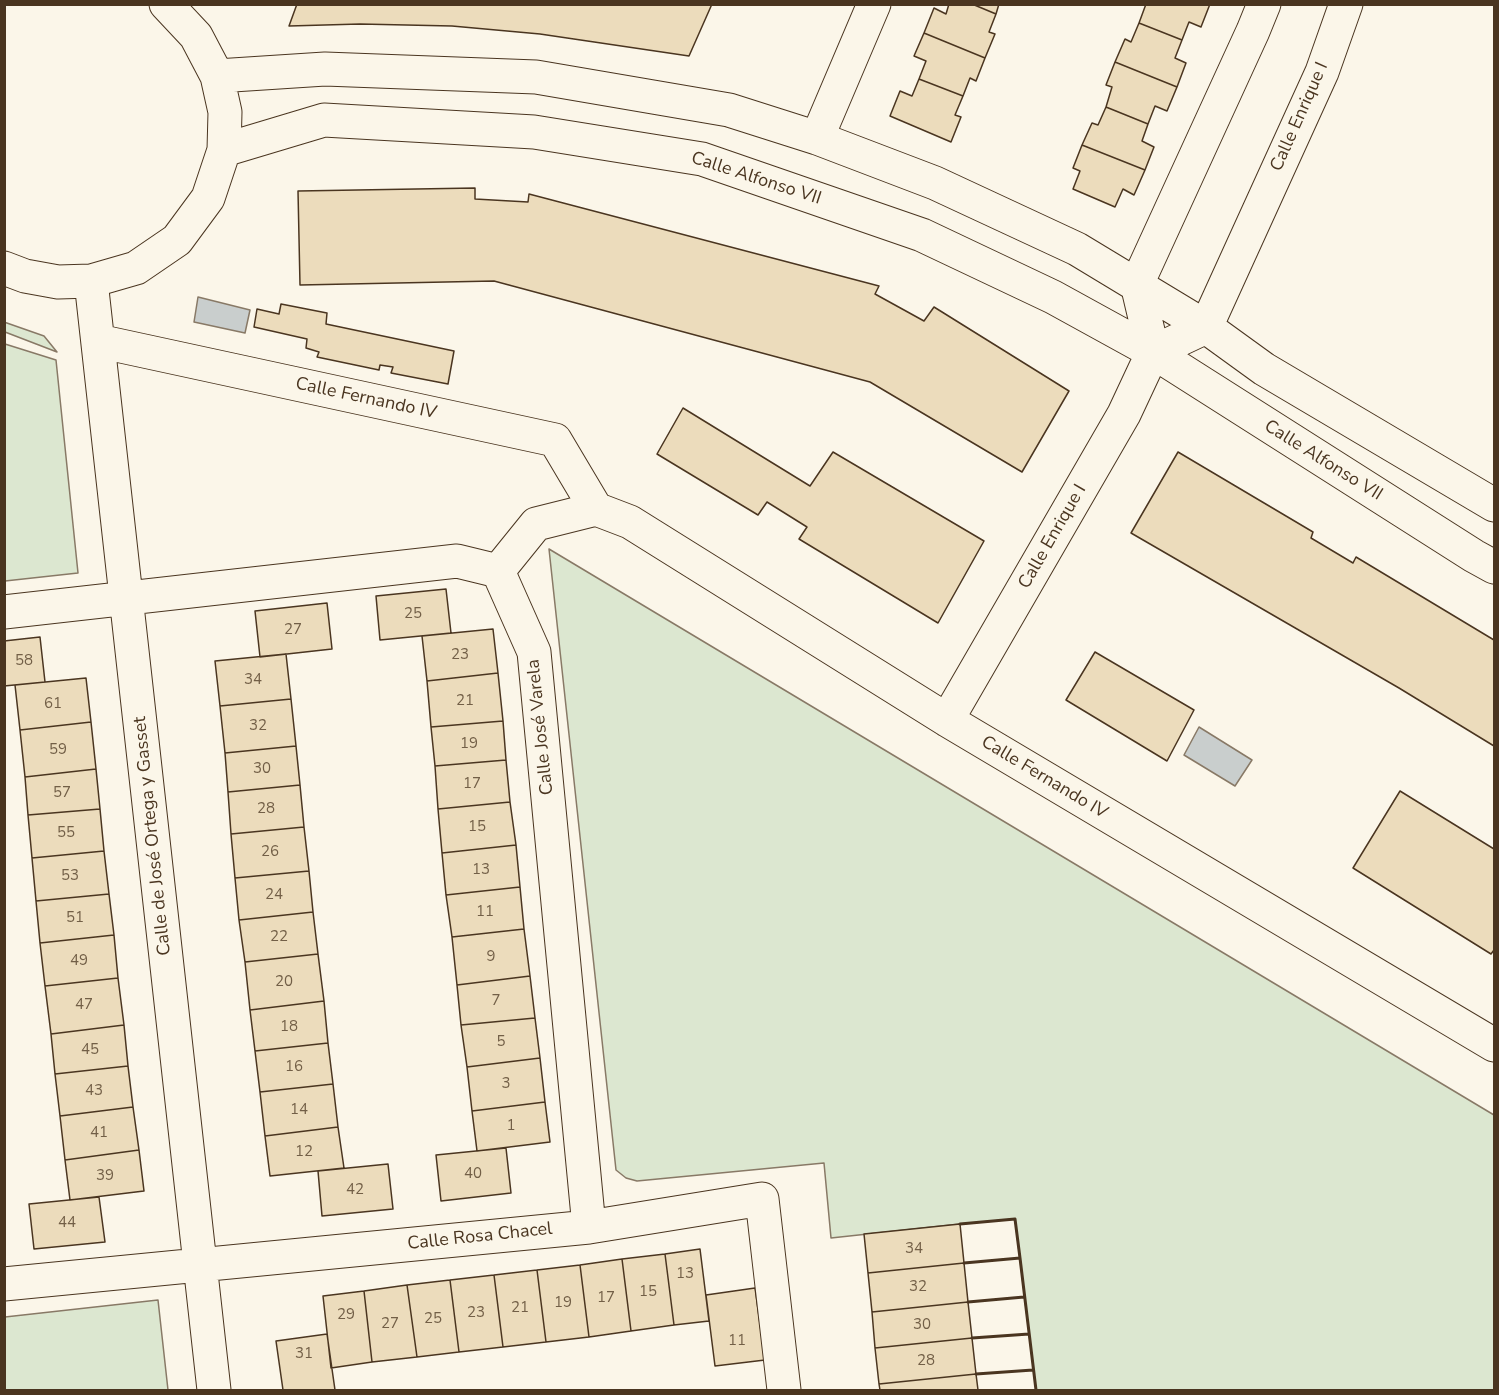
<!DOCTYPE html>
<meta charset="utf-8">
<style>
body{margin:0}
#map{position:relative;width:1499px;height:1395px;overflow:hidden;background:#fbf6e9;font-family:"Nunito Sans",sans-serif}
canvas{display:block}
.frame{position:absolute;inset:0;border:6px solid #4a3520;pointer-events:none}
</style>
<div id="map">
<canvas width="1499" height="1395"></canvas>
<div class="frame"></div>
</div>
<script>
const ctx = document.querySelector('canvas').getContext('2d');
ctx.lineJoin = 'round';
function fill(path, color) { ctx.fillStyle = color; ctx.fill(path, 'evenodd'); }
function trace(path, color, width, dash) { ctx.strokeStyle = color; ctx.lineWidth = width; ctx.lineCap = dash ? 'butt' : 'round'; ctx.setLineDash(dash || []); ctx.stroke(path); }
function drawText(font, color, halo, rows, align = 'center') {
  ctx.font = font + ' "Nunito Sans",sans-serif'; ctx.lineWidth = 4.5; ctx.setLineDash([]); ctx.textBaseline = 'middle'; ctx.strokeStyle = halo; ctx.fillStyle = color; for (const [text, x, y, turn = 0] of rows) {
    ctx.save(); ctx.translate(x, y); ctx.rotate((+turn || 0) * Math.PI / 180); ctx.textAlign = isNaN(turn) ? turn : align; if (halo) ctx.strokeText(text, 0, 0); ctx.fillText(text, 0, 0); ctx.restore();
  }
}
const green = new Path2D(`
 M4,322L44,336L57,352L5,332Z
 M5,344L56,360L78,573L5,581Z
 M549,549L1494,1115V1390H1036L1015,1219L960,1224L831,1238L824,1163L637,1181L626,1178L616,1170Z
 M158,1300L168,1390H5V1317Z`);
const water = new Path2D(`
 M198,297L250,310L245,333L194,322Z
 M1199,727L1252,760L1235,786L1184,755Z`);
const building = new Path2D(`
 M297,4H712L689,56L540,34L452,26L360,24L289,26Z
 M949,4H972L996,14L989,32L995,34L985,58L924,33L934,8L946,14Z
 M972,4H999L996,14Z
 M1146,4H1210L1201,27L1189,22L1182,40L1139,23Z
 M1139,23L1182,40L1175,58L1186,63L1177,87L1115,62L1125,39L1131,42Z
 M924,33L985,58L976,81L970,78L963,96L919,79L926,61L914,56Z
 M1115,62L1177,87L1167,111L1155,106L1148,124L1106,107L1112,87L1106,85Z
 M919,79L963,96L955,115L961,117L951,142L890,116L900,91L912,96Z
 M1106,107L1148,124L1142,141L1154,147L1145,170L1082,145L1092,123L1098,125Z
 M1082,145L1145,170L1134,195L1123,189L1115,207L1073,189L1080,171L1073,168Z
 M475,188V199L528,202L529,194L879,286L875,294L924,321L934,307L1069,391L1022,472L870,382L494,281L300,285L298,191Z
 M281,304L327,313L326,324L454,351L448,384L391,373L393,367L380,365L379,370L317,357L319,352L306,348L307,339L254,327L257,309L279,314Z
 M683,408L810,486L833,452L984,541L938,623L799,539L807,527L767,502L758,515L657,454Z
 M1178,452L1313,532L1311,538L1353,563L1356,557L1494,640V746L1399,688L1131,533Z
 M446,589L451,633L380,640L376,596Z
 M327,603L332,649L260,657L255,611Z
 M493,629L498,673L427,681L422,636Z
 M40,637L45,682L4,686V641Z
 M1095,652L1194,710L1167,761L1066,700Z
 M286,654L291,699L220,706L215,661Z
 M498,673L503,721L431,727L427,681Z
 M86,678L91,722L20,730L15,685Z
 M291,699L296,746L225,753L220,706Z
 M503,721L506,760L435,766L431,727Z
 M91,722L96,769L25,777L20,730Z
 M296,746L300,785L228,792L225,753Z
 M506,760L510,802L438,809L435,766Z
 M96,769L100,809L28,815L25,777Z
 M300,785L304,827L231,834L228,792Z
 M1400,791L1494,849V950L1491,954L1353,868Z
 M510,802L516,845L442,853L438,809Z
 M100,809L104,851L32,858L28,815Z
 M304,827L309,871L235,878L231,834Z
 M516,845L520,887L446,895L442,853Z
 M104,851L109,894L36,901L32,858Z
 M309,871L313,912L239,920L235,878Z
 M520,887L524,929L452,937L446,895Z
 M109,894L114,935L40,943L36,901Z
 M313,912L318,954L245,962L239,920Z
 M524,929L530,976L457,985L452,937Z
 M114,935L118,978L45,986L40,943Z
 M318,954L324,1001L250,1010L245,962Z
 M530,976L535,1018L461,1025L457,985Z
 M118,978L124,1025L51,1034L45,986Z
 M324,1001L328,1043L255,1051L250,1010Z
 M535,1018L540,1058L467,1067L461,1025Z
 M124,1025L128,1066L55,1074L51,1034Z
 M328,1043L333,1084L260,1092L255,1051Z
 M540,1058L545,1102L472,1111L467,1067Z
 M128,1066L133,1107L60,1116L55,1074Z
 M333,1084L338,1127L265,1136L260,1092Z
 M545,1102L550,1142L477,1151L472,1111Z
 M133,1107L139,1150L65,1160L60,1116Z
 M338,1127L344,1168L270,1176L265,1136Z
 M506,1148L511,1193L441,1201L436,1155Z
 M139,1150L144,1191L70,1200L65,1160Z
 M388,1164L393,1209L322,1216L318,1171Z
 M99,1197L105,1242L34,1249L29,1204Z
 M960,1224L964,1263L868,1273L864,1234Z
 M700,1249L709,1321L674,1325L665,1254Z
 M665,1254L674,1325L631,1331L622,1259Z
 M622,1259L631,1331L589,1337L580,1265Z
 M964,1263L968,1302L872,1312L868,1273Z
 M580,1265L589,1337L546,1342L537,1270Z
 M537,1270L546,1342L503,1347L494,1275Z
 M494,1275L503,1347L459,1352L450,1280Z
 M450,1280L459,1352L417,1357L407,1285Z
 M407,1285L417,1357L372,1362L364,1291Z
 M755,1288L765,1360L715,1366L706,1295Z
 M364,1291L372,1362L331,1368L323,1296Z
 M968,1302L972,1338L875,1348L872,1312Z
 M327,1334L335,1390H283L276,1341Z
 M972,1338L976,1374L879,1384L875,1348Z
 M976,1374L978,1390H880L879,1384Z`);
const minor = new Path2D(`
 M217,76L325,69L536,77L729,110L817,138L935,183L1077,249L1206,327L1264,369L1494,505
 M817,138L874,4
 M224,150L324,120L534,132L702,159L922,235L1053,297L1153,352L1474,556L1494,567
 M4,268L25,276L58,282L91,281L136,268L177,240L208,198L224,150L225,112L217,76L196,36L166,4
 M91,281L214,1390
 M98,341L555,440L596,509
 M1153,352L1206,327L1322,72L1346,4
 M1153,352L1137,284L1253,31L1264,4
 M498,571L536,524L596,509L630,522L947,720L1494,1045
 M4,612L457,561L498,571L534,652L589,1227
 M947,720L1124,414L1153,352
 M4,1284L589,1227L762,1199L784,1390`);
const wall = new Path2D(`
 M960,1224L1015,1219L1020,1258L964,1263
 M1020,1258L1036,1390
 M968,1302L1024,1297
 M972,1338L1029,1334
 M976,1374L1033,1370`);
const numberNames = [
 ["25",413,614],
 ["27",293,630],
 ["23",460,655],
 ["58",24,661],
 ["34",253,680],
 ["21",465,701],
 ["61",53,704],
 ["32",258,726],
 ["19",469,744],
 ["59",58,750],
 ["30",262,769],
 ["17",472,784],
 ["57",62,793],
 ["28",266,809],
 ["15",477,827],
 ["55",66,833],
 ["26",270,852],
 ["13",481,870],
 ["53",70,876],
 ["24",274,895],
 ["11",485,912],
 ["51",75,918],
 ["22",279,937],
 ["9",491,957],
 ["49",79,961],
 ["20",284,982],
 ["7",496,1001],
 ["47",84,1005],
 ["18",289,1027],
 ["5",501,1042],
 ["45",90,1050],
 ["16",294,1067],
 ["3",506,1084],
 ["43",94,1091],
 ["14",299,1110],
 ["1",511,1126],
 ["41",99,1133],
 ["12",304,1152],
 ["40",473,1174],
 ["39",105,1176],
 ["42",355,1190],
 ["44",67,1223],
 ["34",914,1249],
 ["13",685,1274],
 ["32",918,1287],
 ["15",648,1292],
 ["17",606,1298],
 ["19",563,1303],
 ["21",520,1308],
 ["23",476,1313],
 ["29",346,1315],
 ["25",433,1319],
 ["27",390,1324],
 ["30",922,1325],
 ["11",737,1341],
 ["31",304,1354],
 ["28",926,1361]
];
const streetNames = [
 ["Calle Enrique I",1300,117,-66],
 ["Calle Alfonso VII",756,179,18],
 ["Calle Fernando IV",366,399,12],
 ["Calle Alfonso VII",1323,461,32],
 ["Calle Enrique I",1053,537,-60],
 ["Calle José Varela",541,727,-96],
 ["Calle Fernando IV",1044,778,31],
 ["Calle de José Ortega y Gasset",153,836,-96],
 ["Calle Rosa Chacel",480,1237,-6]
];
fill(green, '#dce7d0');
trace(green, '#887966', 1.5);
fill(water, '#c9cecd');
trace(water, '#887966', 1.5);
fill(building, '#ecdcbc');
trace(building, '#4a3520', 1.5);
trace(minor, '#4a3520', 35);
trace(minor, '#fbf6e9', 33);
trace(wall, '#4a3520', 3);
drawText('15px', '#725f47', null, numberNames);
drawText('18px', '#4a3520', '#fbf6e9', streetNames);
</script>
